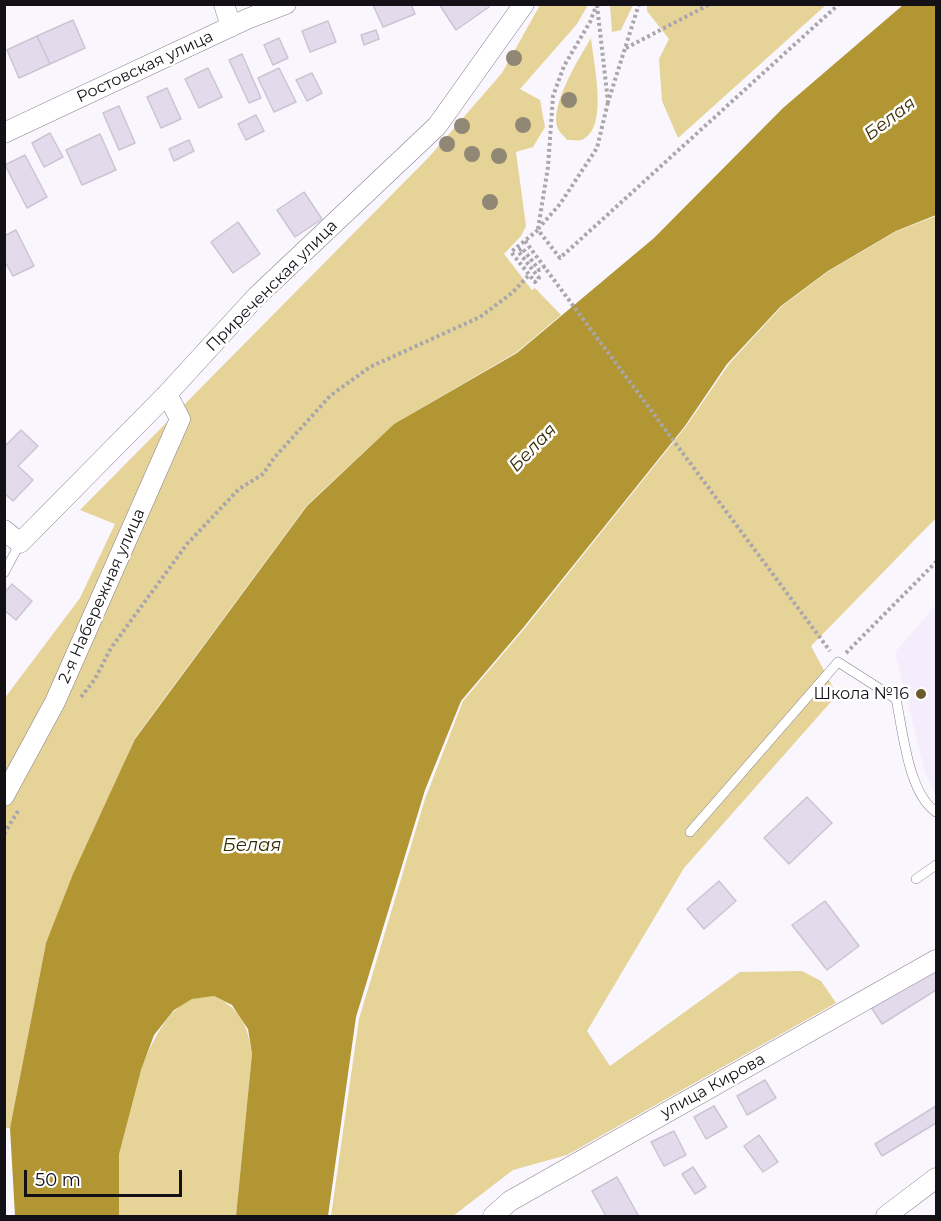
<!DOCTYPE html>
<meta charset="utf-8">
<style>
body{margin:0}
#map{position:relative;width:941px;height:1221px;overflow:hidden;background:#faf6fd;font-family:Montserrat,sans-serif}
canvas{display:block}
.frame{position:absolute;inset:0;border:6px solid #131016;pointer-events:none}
.scale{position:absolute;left:24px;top:1170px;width:158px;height:27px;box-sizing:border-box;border:3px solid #131016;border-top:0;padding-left:8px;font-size:18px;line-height:21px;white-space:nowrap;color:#131016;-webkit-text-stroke:4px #fff;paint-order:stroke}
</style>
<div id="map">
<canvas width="941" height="1221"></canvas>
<div class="frame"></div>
<div class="scale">50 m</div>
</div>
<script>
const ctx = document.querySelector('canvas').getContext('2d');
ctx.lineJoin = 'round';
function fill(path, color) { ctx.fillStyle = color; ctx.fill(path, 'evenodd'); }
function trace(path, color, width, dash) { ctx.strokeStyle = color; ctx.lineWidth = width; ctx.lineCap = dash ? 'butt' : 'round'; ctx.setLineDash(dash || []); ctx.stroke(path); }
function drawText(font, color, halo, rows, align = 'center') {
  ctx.font = font + ' Montserrat,sans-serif'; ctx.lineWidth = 5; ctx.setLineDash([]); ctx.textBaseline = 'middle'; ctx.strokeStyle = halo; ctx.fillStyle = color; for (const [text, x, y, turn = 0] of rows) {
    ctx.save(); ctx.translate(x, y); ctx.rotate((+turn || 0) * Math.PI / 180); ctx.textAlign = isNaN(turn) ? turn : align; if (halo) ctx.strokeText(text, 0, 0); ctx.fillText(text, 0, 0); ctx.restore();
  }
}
const built = new Path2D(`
 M936,605V796L925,772L895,652Z`);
const green = new Path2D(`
 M540,5H588L577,24L520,89L540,100L545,127L533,147L516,152L526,226L521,236L504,254L532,290L535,288L561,315L517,352L394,424L307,505L135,738L46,943L10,1128H4V699L80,598L115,524L80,510L429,157L502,73Z
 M610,5H633L621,30L612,32Z
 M647,5V4L826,5L678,138L662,101L659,59L669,39L647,11Z
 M591,38C593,62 610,130 581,140C578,141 571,140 567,140C565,137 560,133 558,129C548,107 580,57 591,38Z
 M936,216V518L811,646L837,695L684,868L587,1031L610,1066L740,972L802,971L821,981L836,1003L567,1155L513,1170L453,1216H331L359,1019L425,799L463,701L524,629L687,425L729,364L782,306L829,271L897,231Z
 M214,996C242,1010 247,1024 252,1054L236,1216H119C119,1196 116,1172 119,1152C126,1111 150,1015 192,999C198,997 207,997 214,996Z`);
const water = new Path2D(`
 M903,5H936V215L896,231L828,271L781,306L727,364L685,426L523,628L461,701L425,790L356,1017L328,1216H236L252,1054L248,1029L232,1005L214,996L192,999L174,1010L154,1035L141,1070L119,1154V1216H15L10,1128L46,943L73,874L135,739L307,506L394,424L517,353L654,238L783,108Z`);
const building = new Path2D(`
 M411,4L415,14L383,27L373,5Z
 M439,4H488L489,7L456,30Z
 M73,20L85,48L50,64L37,36Z
 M328,21L336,42L310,52L302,31Z
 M376,30L379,39L364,45L361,35Z
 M37,36L50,64L19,78L7,50Z
 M279,38L288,58L273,65L264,45Z
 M242,54L261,98L249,103L229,60Z
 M208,68L222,97L199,108L185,79Z
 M279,68L296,102L274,112L258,78Z
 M312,73L322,93L307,101L296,80Z
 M167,88L181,119L161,128L147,97Z
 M119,106L135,143L119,150L103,113Z
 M256,115L264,131L246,140L238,124Z
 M50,133L63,157L44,167L32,143Z
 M100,134L116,170L82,185L66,150Z
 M189,140L194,151L174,161L169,149Z
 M25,155L47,197L27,208L5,165Z
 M304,192L322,219L295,237L277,210Z
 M238,222L260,254L233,273L211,242Z
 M16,230L34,266L13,276L4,260V236Z
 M21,430L38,446L18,466L33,480L13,501L4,493V447Z
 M12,584L32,601L16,620L4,610V593Z
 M807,797L832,823L789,864L764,838Z
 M719,881L736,901L704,929L687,909Z
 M825,901L859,946L827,970L792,925Z
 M936,969V990L882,1024L869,1004Z
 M765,1080L776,1098L747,1115L737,1096Z
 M714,1106L727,1127L706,1139L694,1117Z
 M936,1106V1123L882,1156L875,1144Z
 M674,1131L686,1155L664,1166L651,1142Z
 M759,1135L778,1162L763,1172L744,1146Z
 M693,1167L706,1187L695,1194L682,1174Z
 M617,1177L638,1215L636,1216H606L592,1191Z`);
const path = new Path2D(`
 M597,5L608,102L639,4
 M626,48L710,4
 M538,229L548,167L553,96L564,66L590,22L597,4
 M538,229L560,204L597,148L608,102
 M525,241L830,651
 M545,266L539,270L522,248L518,251L539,278L535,282L511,252L538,230L560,258L839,4
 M846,653L936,562
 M81,697L95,679L111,648L187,544L239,489L263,474L274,458L330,396L370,367L480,317L512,293L529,275
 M4,834L18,811`);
const lane = new Path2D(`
 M4,573L20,543
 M690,832L838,662L896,699C903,731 908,793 936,812
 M916,879L936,865`);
const street = new Path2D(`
 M224,4L231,27
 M4,133L247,19L286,4
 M4,530L20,543L167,394L256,297L437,126L524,4
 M4,796L55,702L180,419L167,394
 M493,1216L510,1201L936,960
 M886,1216L936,1178`);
const trees = [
 [514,58],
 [569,100],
 [523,125],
 [462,126],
 [447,144],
 [472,154],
 [499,156],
 [490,202]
];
const markers = [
 [921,694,6,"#6a5b29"]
];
const streetNames = [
 ["Ростовская улица",145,67,-25],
 ["Приреченская улица",272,286,-45],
 ["2-я Набережная улица",102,596,-66],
 ["улица Кирова",713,1086,-29]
];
const poiNames = [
 ["Школа №16",909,694]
];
const waterNames = [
 ["Белая",890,119,-37],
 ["Белая",533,448,-46],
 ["Белая",252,846]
];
fill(built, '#f5edfc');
fill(green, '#e5d398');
fill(water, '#b29633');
fill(building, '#e3dbeb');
trace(building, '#ccc4d4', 1.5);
trace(lane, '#877f8e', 10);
trace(street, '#877f8e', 21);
trace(path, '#a9a6ac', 4, [3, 3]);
trace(lane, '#fff', 9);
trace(street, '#fff', 20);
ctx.fillStyle = '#908874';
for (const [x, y] of trees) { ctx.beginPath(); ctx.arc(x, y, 8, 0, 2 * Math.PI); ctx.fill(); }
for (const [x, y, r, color] of markers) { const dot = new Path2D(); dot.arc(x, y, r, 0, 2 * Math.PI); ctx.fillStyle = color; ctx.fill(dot); trace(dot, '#fff', 2); }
drawText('16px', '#131016', '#fff', streetNames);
drawText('16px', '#131016', '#fff', poiNames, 'right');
drawText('italic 18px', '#382d01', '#fff', waterNames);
</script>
